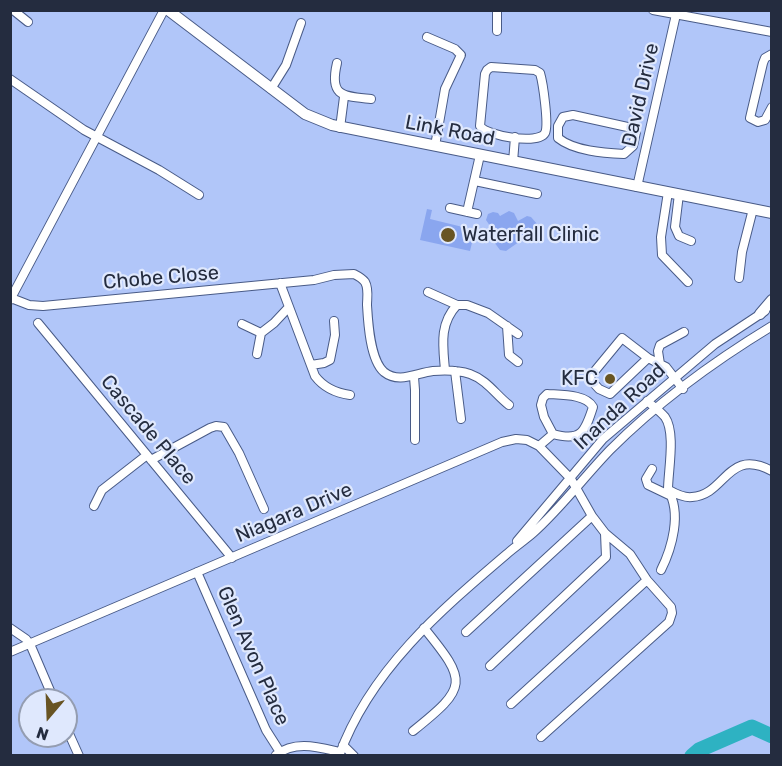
<!DOCTYPE html>
<style>
body{margin:0}
#map{position:relative;width:782px;height:766px;overflow:hidden;background:#b1c6f9;font-family:Rubik,sans-serif}
canvas{display:block}
.frame{position:absolute;inset:0;border:12px solid #242c3f;pointer-events:none}
.north{position:absolute;left:18px;top:688px;width:60px;height:60px;box-sizing:border-box;background:#dfe8fd;border:2px solid #949db1;border-radius:50%;rotate:199deg;font-size:16px;font-weight:700;line-height:24px;text-align:center;color:#242c3f}
.north::after{content:'';display:block;margin:auto;width:21px;height:27px;background:#685423;clip-path:polygon(50% 0,100% 100%,50% 72%,0 100%)}
</style>
<div id="map">
<canvas width="782" height="766"></canvas>
<div class="frame"></div>
<div class="north">N</div>
</div>
<script>
const ctx = document.querySelector('canvas').getContext('2d');
ctx.lineJoin = 'round';
function trace(path, color, width, dash) { ctx.strokeStyle = color; ctx.lineWidth = width; ctx.lineCap = dash ? 'butt' : 'round'; ctx.setLineDash(dash || []); ctx.stroke(path); }
function fill(path, color) { ctx.fillStyle = color; ctx.fill(path, 'evenodd'); }
function drawText(font, color, halo, rows, align = 'center') {
  ctx.font = font + ' Rubik,sans-serif'; ctx.lineWidth = 4.5; ctx.setLineDash([]); ctx.textBaseline = 'middle'; ctx.strokeStyle = halo; ctx.fillStyle = color; for (const [text, x, y, turn = 0] of rows) {
    ctx.save(); ctx.translate(x, y); ctx.rotate((+turn || 0) * Math.PI / 180); ctx.textAlign = isNaN(turn) ? turn : align; if (halo) ctx.strokeText(text, 0, 0); ctx.fillText(text, 0, 0); ctx.restore();
  }
}
const river = new Path2D(`
 M692,756L699,750L752,727L772,736`);
const building = new Path2D(`
 M427,209L432,210L430,219L475,230L470,251L420,240Z
 M509,211L514,213L518,221L527,216L531,217L538,225L536,230L506,251L500,250L494,242L497,236L486,220L488,214L493,212L498,213L500,216Z`);
const minor = new Path2D(`
 M13,10L28,22
 M497,10V31
 M653,10L772,32
 M427,37L455,49L461,55L445,89L435,146
 M772,54L765,58L763,63L750,118L758,122L765,120L772,107
 M337,63C329,97 343,96 371,99
 M491,67L535,70L540,73C543,83 549,125 545,133C538,145 487,136 480,126L485,74L487,70Z
 M10,79L84,130L159,170L199,195
 M271,89L286,65L301,23
 M573,115L632,128L636,132L633,146L624,154C604,153 574,151 558,138V126L563,117Z
 M340,128L344,97
 M513,162L515,137
 M475,181L537,194
 M637,187L677,10
 M668,192L661,237L662,255L688,282
 M679,194L675,227L679,236L691,241
 M450,208L477,214
 M467,212L480,155
 M739,278L742,252L753,209
 M280,283L315,376C324,388 336,393 350,395
 M428,292L457,305H467L488,313L518,334
 M11,298L29,305L43,306L314,280L334,275L354,274C358,276 362,278 365,282C369,289 367,298 367,305C368,322 370,360 384,372C399,384 416,373 433,371C445,370 458,370 470,374C487,380 496,395 509,405
 M10,300L164,10
 M38,323L232,558
 M242,324L261,333L257,354
 M507,326L509,355L518,362
 M261,333L274,323L289,307
 M648,358L610,394L599,389L589,378L622,338L648,358L666,367L683,389
 M660,364L658,351L660,345L684,332
 M311,365L324,363L330,360L335,335L334,321
 M445,370C443,346 439,324 457,305
 M455,371L461,419
 M414,377L415,390V440
 M547,394C561,395 586,394 593,407C585,432 581,442 553,434L544,417L541,405L543,398Z
 M647,401C653,406 660,411 665,417C676,433 668,471 668,490C682,513 672,548 661,570
 M539,446L553,434
 M151,460L210,428L216,426L224,427L239,453L264,509
 M652,469L646,479L648,485L671,496
 M669,490C676,494 684,498 692,497C726,495 727,447 772,471
 M94,506L102,490L147,455
 M517,541L603,439L715,344L765,311
 M197,572L266,730L280,752
 M10,628L26,639L30,644L54,700
 M466,632L592,516
 M10,652L502,442L516,439L527,440L539,446L571,479L592,516L605,533L630,554L647,580L671,607L672,613L669,622L541,737
 M490,666L606,557L605,533
 M511,704L647,580
 M66,727L79,756
 M413,731C468,687 468,682 424,628
 M343,745L354,756
 M276,755C295,740 318,747 340,752
 M339,756C370,670 441,610 508,553C516,546 525,540 533,533C561,508 584,477 610,450C656,404 716,360 772,326`);
const major = new Path2D(`
 M168,10L305,114L332,125L772,213
 M760,314L772,300`);
const markers = [
 [448,235,8,"#685423"],
 [610,379,6,"#685423"]
];
const streetNames = [
 ["David Drive",641,95,-77],
 ["Link Road",450,131,11],
 ["Chobe Close",161,278,-5],
 ["Inanda Road",620,407,-43],
 ["Cascade Place",148,430,50],
 ["Niagara Drive",294,513,-23],
 ["Glen Avon Place",253,656,66]
];
const poiNames = [
 ["Waterfall Clinic",462,235],
 ["KFC",598,379,"right"]
];
trace(river, '#2eb2c2', 15);
fill(building, '#8aa6ef');
trace(minor, '#495b87', 10);
trace(major, '#495b87', 12);
trace(minor, '#fff', 8);
trace(major, '#fff', 10);
for (const [x, y, r, color] of markers) { const dot = new Path2D(); dot.arc(x, y, r, 0, 2 * Math.PI); ctx.fillStyle = color; ctx.fill(dot); trace(dot, '#dfe8fd', 2); }
drawText('20px', '#242c3f', '#dfe8fd', streetNames);
drawText('20px', '#242c3f', '#dfe8fd', poiNames, 'left');
</script>
